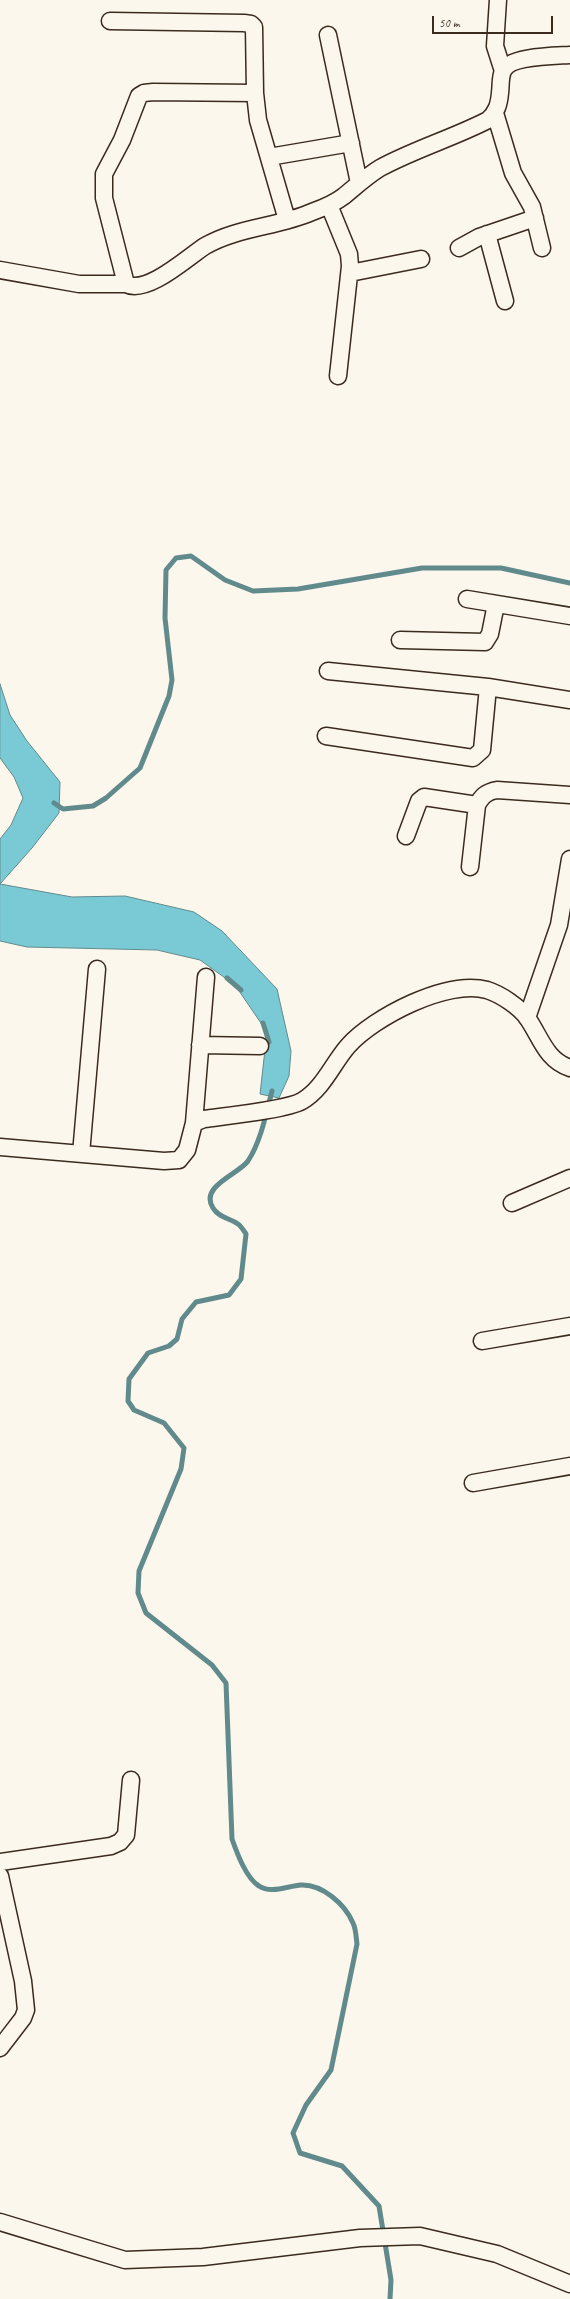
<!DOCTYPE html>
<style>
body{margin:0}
#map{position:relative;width:570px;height:2299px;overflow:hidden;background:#fbf7ec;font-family:Caveat,sans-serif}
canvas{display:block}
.scale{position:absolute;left:432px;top:16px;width:121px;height:18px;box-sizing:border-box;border:2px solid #3b2a1e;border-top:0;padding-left:5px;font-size:12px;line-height:14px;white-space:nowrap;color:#3b2a1e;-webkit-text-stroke:3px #fbf7ec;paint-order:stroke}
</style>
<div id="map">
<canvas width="570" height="2299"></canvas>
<div class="scale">50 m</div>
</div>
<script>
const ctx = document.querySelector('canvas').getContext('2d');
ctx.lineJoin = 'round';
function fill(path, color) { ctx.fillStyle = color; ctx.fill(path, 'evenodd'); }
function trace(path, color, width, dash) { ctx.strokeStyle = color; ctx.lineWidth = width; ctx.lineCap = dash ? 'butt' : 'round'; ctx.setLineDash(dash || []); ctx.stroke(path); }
const water = new Path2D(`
 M0,684L10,715L27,741L60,782L59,813L32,848L0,884V839L11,825L23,798L14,777L0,758Z
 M0,884L72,897L125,896L194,912L222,931L277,989L291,1051L289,1076L279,1098L260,1094L267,1032L235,985L200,960L157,950L27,947L0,941Z`);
const stream = new Path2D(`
 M54,803L63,809L93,806L106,798L140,768L169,696L172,680L165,618L166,570L176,558L191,556L225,580L253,591L298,589L422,568H501L570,583
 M227,978L241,990
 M263,1023L269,1042
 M272,1091C266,1114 261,1141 248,1161C239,1174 199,1186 213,1208C219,1218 230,1218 238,1224C241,1226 244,1231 246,1234L241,1279L229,1295L196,1302L182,1319L177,1339L169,1346L148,1353L129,1379L128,1401L134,1410L164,1423L184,1448L181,1469L139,1571L138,1593L146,1613L212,1665L226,1683L232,1839C237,1853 246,1878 259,1886C271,1894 287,1886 301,1885C322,1884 345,1904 353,1923C356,1929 356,1937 357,1944L331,2070L306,2105L293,2133L300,2153L342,2166L379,2206L391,2280L390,2299`);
const minor = new Path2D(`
 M498,0L495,46L503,71
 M110,21L244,23L251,24L254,27L255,93L258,120L287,220
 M328,35L359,183
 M255,93L153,92L144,93L139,96L122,140L104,174V198L126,284C147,295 188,257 205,246C238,227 278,227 312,212C323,208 335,203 344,196C356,186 367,176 380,168C415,149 453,138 488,120C497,112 499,104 500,93C501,86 500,77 503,71C509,56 555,56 570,55
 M495,113L513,173L532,207L542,248
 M269,157L351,143
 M329,205L349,254L350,266L338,376
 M487,234L505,301
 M459,248L479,237L535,218
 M0,270L79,284H126
 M350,273L421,259
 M467,599L570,616
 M400,640L485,642L490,634L496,604
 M328,671L488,687L570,700
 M326,736L473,758L482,750L488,687
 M406,836L419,801L424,797L477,805
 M470,867L477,805C482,796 486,792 497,790L570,795
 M527,1018L559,925L570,859
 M200,1045L260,1046
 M194,1123L206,977
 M0,1147L164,1161L179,1160L187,1150L194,1123L204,1119C225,1116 286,1110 302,1101C323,1089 333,1063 348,1046C374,1017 447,979 487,990C500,994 520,1007 528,1019C541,1038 546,1060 570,1068
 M81,1154L97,969
 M512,1203L570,1178
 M482,1341L570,1326
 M473,1483L570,1466
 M0,1862L111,1846L120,1842L126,1835L131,1780
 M0,1876L23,1981L26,2010L23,2018L0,2048
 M0,2222L125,2260L203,2257L360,2238L420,2236L497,2254L570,2284`);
fill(water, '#7acad5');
trace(water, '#618a8c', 1);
trace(stream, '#618a8c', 5);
trace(minor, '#3b2a1e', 19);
trace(minor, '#fbf7ec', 16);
</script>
